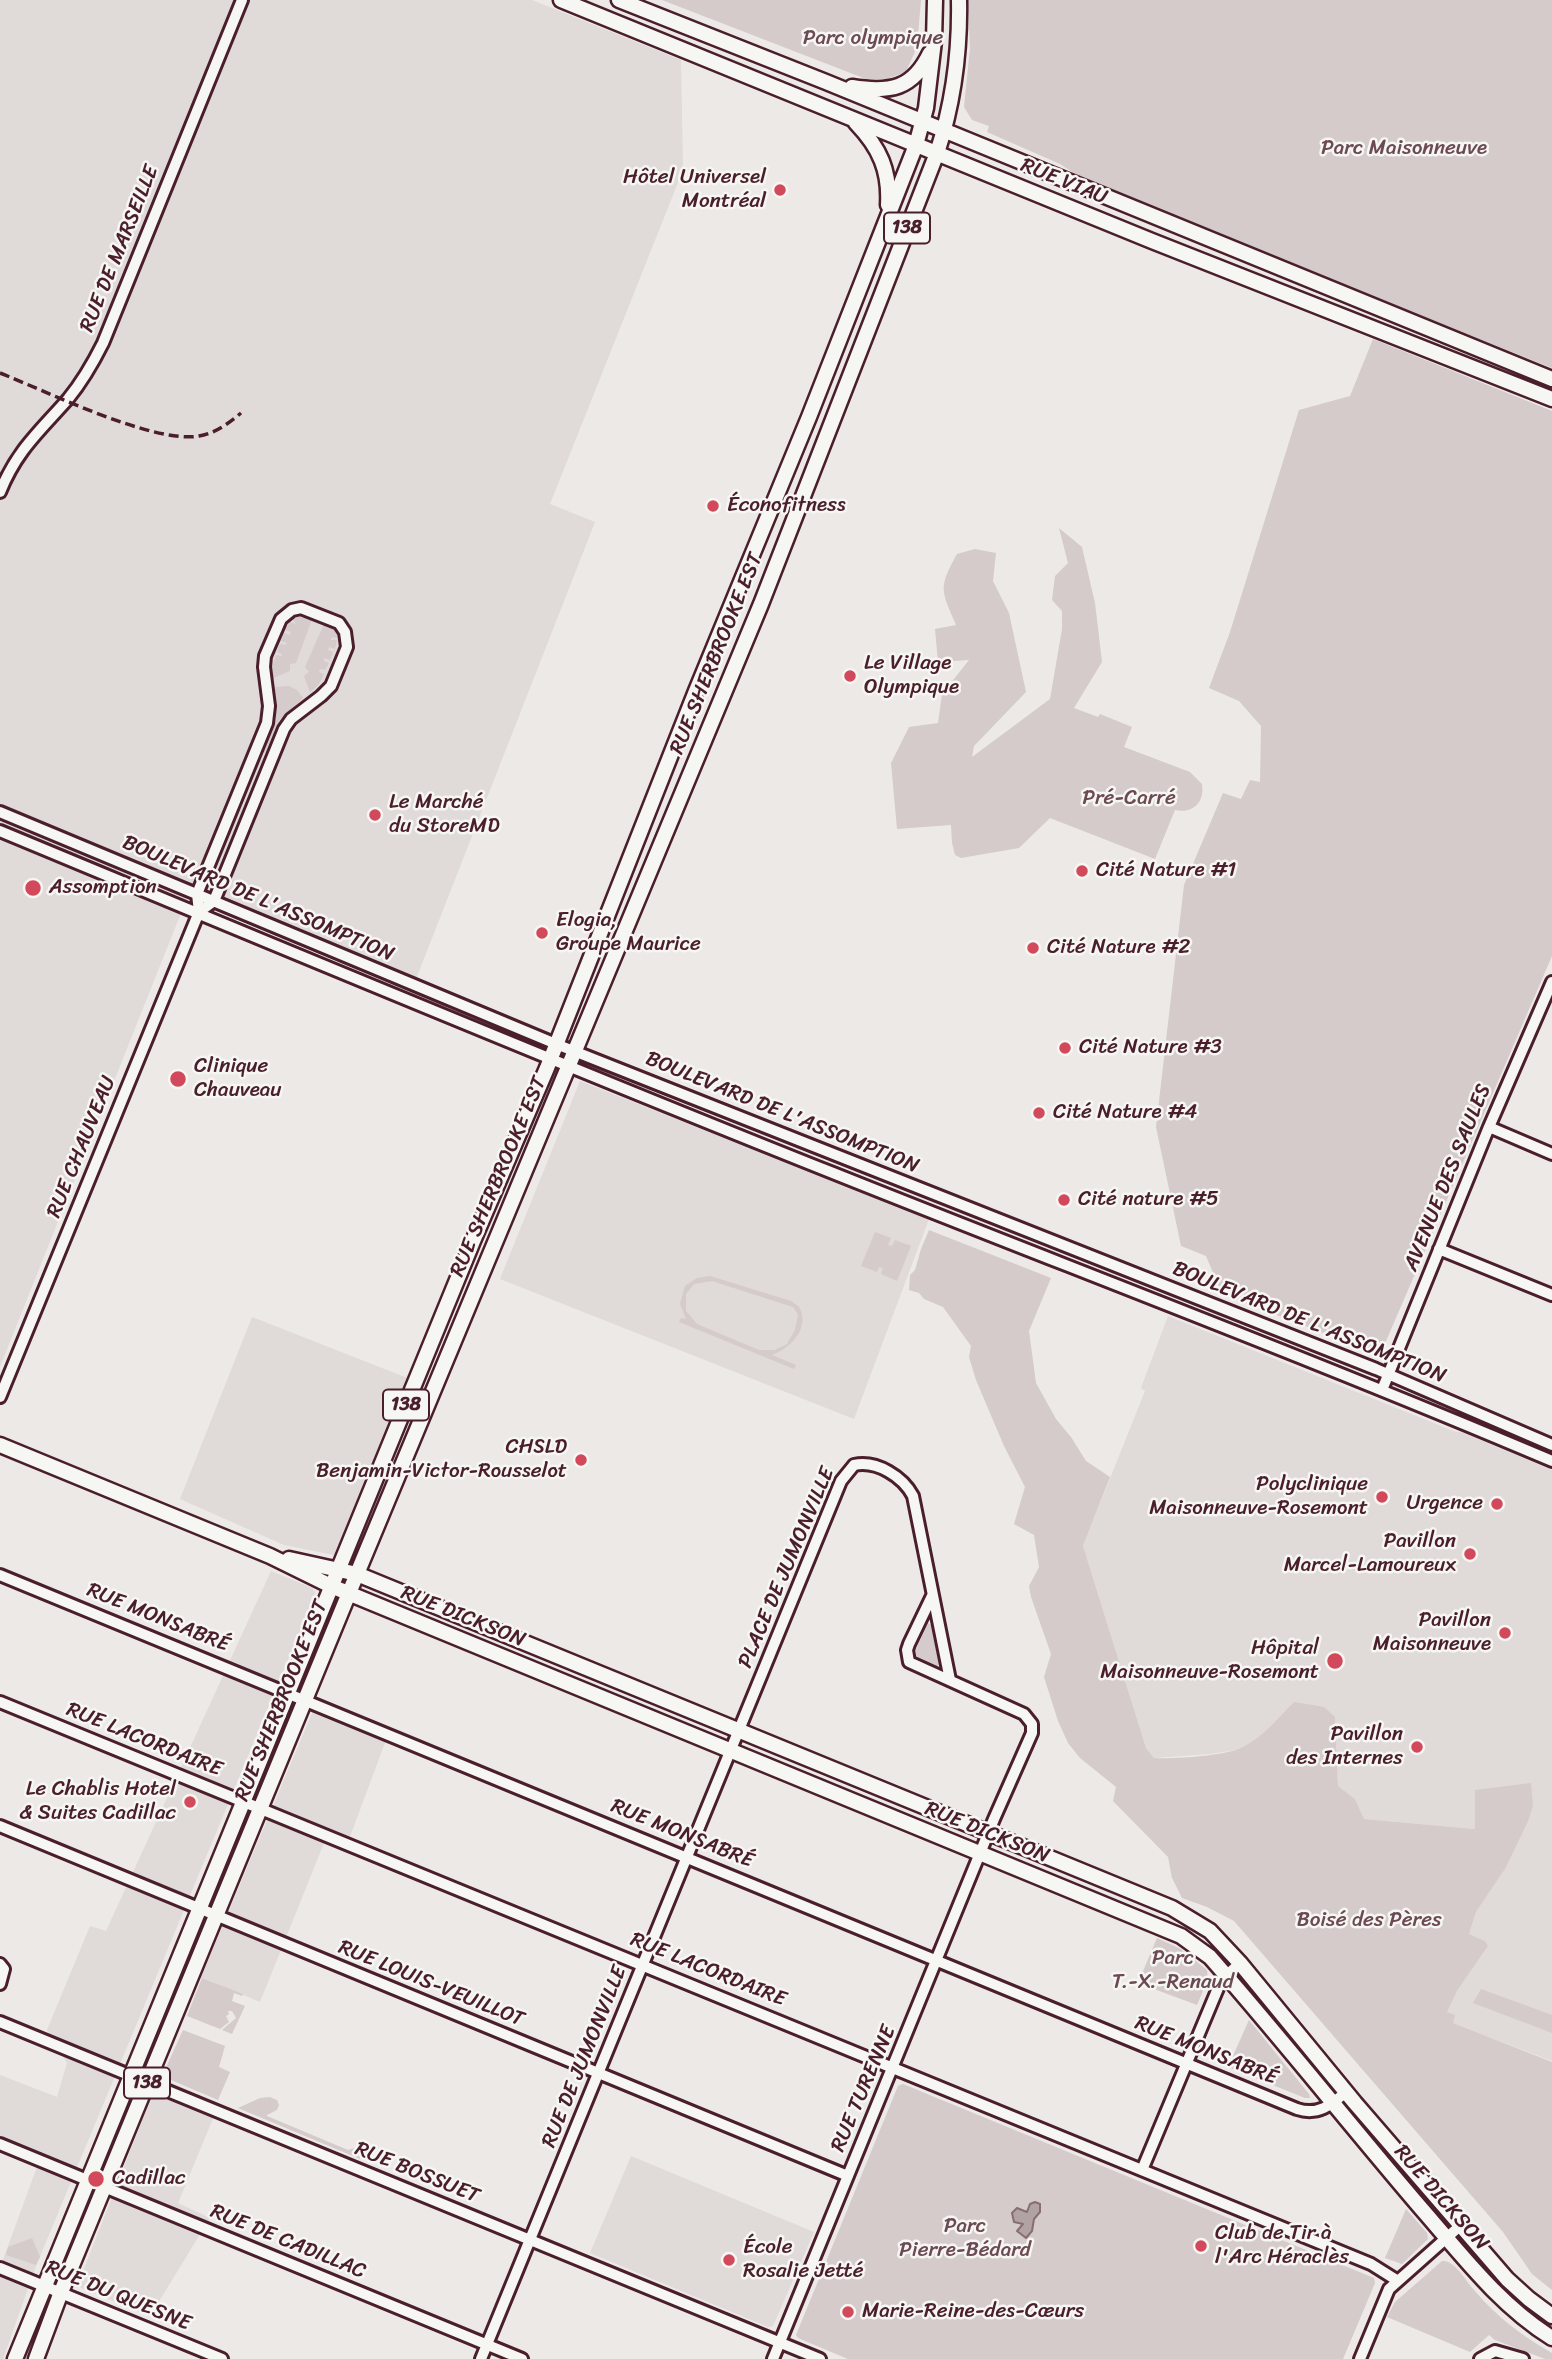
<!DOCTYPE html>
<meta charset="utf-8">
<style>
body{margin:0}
canvas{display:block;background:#ece9e6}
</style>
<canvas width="1552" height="2359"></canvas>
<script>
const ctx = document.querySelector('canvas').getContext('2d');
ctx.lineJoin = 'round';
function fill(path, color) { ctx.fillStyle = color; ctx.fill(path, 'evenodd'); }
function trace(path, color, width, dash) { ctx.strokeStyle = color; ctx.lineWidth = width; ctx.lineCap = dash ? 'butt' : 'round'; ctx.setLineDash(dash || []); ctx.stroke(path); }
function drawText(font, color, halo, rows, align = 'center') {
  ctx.font = font + ' Sriracha,sans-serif'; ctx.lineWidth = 5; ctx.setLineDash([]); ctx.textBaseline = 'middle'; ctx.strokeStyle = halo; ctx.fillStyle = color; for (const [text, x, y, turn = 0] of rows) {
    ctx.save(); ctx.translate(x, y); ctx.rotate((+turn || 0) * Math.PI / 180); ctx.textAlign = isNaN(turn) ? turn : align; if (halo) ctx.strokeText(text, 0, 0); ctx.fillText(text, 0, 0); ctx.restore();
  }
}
const built = new Path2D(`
 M0,0H532L681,60L683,170L550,504L595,522L416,979L193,883L0,1367Z
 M580,1081L929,1219L854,1419L500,1279Z
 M1168,1316L1456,1432H1461L1552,1470V2061L1452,2023L1447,2012L1457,1991L1488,1946L1485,1941L1469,1934L1476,1912L1505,1869L1476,1829L1364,1819L1355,1799L1338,1786L1335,1717L1253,1742L1242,1749L1210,1754L1154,1758L1146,1748L1083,1546L1145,1391L1141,1388Z
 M252,1317L410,1379L334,1555L284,1545L180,1499Z
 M271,1571L312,1588L315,1592L314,1597L36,2266L3,2359H0V2268L41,2156L0,2139V2075L57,2097L67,2063L47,2030L90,1926L106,1931Z
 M313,1711L386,1740L345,1850L324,1843L260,2002L201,1977Z
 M159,2077L219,2104L178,2203L210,2218L150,2316L81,2288L78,2284Z
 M631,2156L814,2232L773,2326L768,2327L590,2253Z`);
const green = new Path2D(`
 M662,0H921L917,47L906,72L887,79H866Z
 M968,0H1552V368L1089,183L1060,164L987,132L989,126L972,120L964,107L970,48Z
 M1373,339L1552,411V956L1380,1355L1222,1294L1206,1256L1181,1246L1156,1127L1184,885L1223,793L1241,799L1250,780L1260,782L1261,726L1239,701L1209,688L1230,632L1299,410L1350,396Z
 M1059,528L1082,547L1095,603L1102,662L1074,708L1098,717L1100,714L1132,727L1124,747L1190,772L1202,784C1205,802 1193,814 1175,810L1155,859L1050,818L1019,848L961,858L955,855L952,843L951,825L897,829L891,763L909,727L938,723L942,694L969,660L938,662L935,629L956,625C941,590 938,588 957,554L975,549L996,553L993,581L1009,613L1026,692L974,746L972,757L1050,699L1062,629V611L1052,600L1055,576L1068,563Z
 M297,616L312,619L296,663L290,664V671L273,678L272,667L276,655L282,656V654L277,652L280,644L286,645L287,643L281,641L284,633L290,635L291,632L285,630L290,622L296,624L292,618Z
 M324,624L335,630L338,637L331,638V640H337L335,649L329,647L328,650L333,652L330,660L324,658V661L329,663L325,670L320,669L319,672L324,674C321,682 317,687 310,692L304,676L309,672L305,667Z
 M289,686L297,690L303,698L280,719L265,753L263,752L276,719L275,687Z
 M929,1230L1051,1278L1029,1331L1036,1383L1056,1419L1071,1437L1086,1461L1110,1477L1083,1546L1146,1748L1154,1758C1173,1759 1230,1756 1245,1746C1264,1736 1279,1717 1294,1702L1324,1707L1335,1717L1338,1786L1355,1799L1364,1819L1475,1829V1790L1531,1783L1533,1806L1528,1821L1505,1869L1476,1912L1469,1934L1485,1941L1488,1946L1457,1991L1447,2012L1455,2015L1453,2023L1552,2062V2290L1532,2274L1503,2232L1234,1921L1207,1907L1182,1898L1172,1878L1168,1857L1113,1801L1116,1787L1080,1758L1068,1743L1058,1721L1044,1677L1051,1654L1031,1597L1029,1586L1039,1567L1034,1535L1014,1524L1025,1487L1004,1446L976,1380L969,1357L971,1346L943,1307L924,1299L919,1293L909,1290L910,1275L915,1270L921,1249Z
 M875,1232L891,1238L888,1245L892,1246L895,1240L911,1246L897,1281L881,1274L883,1268L879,1267L877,1272L861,1266Z
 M710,1276L791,1301L799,1307C811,1327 790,1349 772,1355L796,1365L794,1369L679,1322L681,1318L686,1319L680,1304L685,1286L697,1278ZM712,1281L793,1307L798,1314L795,1330L787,1344L775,1350H759L697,1324L686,1311V1294L694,1284Z
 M928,1623L931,1625L939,1664L937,1667L918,1659L914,1654Z
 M1157,1938L1181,1949L1207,1970L1208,1979L1197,2005L1138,1983Z
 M202,1978L243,1994L242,1996L234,1993L232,2001L245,2006L232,2034L222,2030L236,2018L232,2011H228L229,2014L226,2016L229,2022L220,2029L187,2016Z
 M1481,1989L1552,2015V2033L1473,2003Z
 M1249,2020L1309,2094L1310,2098H1305L1228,2067Z
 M183,2030L225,2046L219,2067L230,2072L218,2100L164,2077V2072Z
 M903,2084L1374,2278L1375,2283L1343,2359H848L798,2338L796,2335L898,2086Z
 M270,2097L277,2100L279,2105L277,2110L267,2115V2116L348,2150L361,2146L363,2151L360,2159L238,2108L260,2098Z
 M1406,2209L1427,2233L1428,2239L1402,2264L1385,2258Z
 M32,2238L40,2257L36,2265L6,2255L8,2247Z
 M1442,2261C1455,2260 1465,2280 1474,2290C1496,2316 1522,2336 1552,2353V2359H1545L1495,2340L1489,2335L1470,2352L1387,2317L1395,2302Z`);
const water = new Path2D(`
 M1035,2202L1040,2204V2212L1034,2219L1032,2231L1026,2238L1017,2231L1023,2224L1014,2222L1012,2213L1017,2208L1027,2212L1030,2204Z`);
const minor = new Path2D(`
 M0,492C17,450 39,432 68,399C82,382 93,363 103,343L242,0
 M0,812L556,1044L1376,1369L1552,1445
 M0,831C277,946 554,1062 833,1173C1073,1269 1314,1360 1552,1461
 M1489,1127L1552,1154
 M1439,1249L1552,1295
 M1382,1390L1489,1127L1552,982
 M0,1397L199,912L197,894L267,723L269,706L264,667L265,656L281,619L292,610L301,608L339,623L345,632L347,647L331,686L321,696L291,719L284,729L214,901L199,912
 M0,1575L1297,2109C1318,2116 1331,2105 1346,2092
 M0,1702L1371,2264L1398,2281
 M0,1826L848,2176
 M0,1964L4,1969L0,1984
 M0,2022L820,2359
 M0,2144L522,2359
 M1142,2170L1221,1981L1240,1963
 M0,2268L222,2359
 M481,2359L841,1481L854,1465C877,1460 903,1477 913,1496L950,1680
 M773,2359L994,1819L1032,1733V1724L1024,1714L909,1662L907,1650L909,1644L932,1596
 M1360,2359L1389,2289L1461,2225
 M1480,2359L1495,2351L1523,2359`);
const major = new Path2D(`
 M561,0L1152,241L1552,399
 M619,0L826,82L1552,379
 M852,87C890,93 913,89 930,53
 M856,123C880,148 890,171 888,205
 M0,1445L270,1556L331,1586L1181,1936L1210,1957C1282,2039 1349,2124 1420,2207C1461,2254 1499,2305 1552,2338
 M289,1559L357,1574L1172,1908L1210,1931L1240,1963L1355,2103L1507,2279L1529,2299L1552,2316
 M15,2359L473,1241L547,1068L696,691L809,417L916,145L926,108L934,41L935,0
 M36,2359L61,2292L349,1593L761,604L937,153C953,104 960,51 959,0`);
const rail = new Path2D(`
 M0,373C46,391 153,444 199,436C216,433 229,423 241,413`);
const markers = [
 [780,190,7,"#d1495b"],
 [713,506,7,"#d1495b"],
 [850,676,7,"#d1495b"],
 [375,815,7,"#d1495b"],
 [1082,871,7,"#d1495b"],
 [33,888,9,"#d1495b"],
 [542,933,7,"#d1495b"],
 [1033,948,7,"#d1495b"],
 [1065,1048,7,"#d1495b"],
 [178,1079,9,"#d1495b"],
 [1039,1113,7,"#d1495b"],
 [1064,1200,7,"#d1495b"],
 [581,1460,7,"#d1495b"],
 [1382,1497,7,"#d1495b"],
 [1497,1504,7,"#d1495b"],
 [1470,1554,7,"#d1495b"],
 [1505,1633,7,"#d1495b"],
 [1335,1661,9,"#d1495b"],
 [1417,1747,7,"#d1495b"],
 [190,1802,7,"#d1495b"],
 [96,2179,9,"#d1495b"],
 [1201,2246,7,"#d1495b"],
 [729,2260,7,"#d1495b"],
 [848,2312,7,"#d1495b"]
];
const shields = [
 [907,228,46],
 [406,1405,46],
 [147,2083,46]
];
const shieldNames = [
 ["138",907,228],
 ["138",406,1405],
 ["138",147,2083]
];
const parkNames = [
 ["Parc olympique",873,39],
 ["Parc Maisonneuve",1404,149],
 ["Pré-Carré",1129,799],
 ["Boisé des Pères",1369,1921],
 ["Parc",1173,1959],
 ["T.-X.-Renaud",1173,1983],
 ["Parc",965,2227],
 ["Pierre-Bédard",965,2251]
];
const poiNames = [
 ["Hôtel Universel",766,178,"right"],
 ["Montréal",766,202,"right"],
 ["Éconofitness",727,506],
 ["Le Village",864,664],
 ["Olympique",864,688],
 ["Le Marché",389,803],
 ["du StoreMD",389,827],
 ["Cité Nature #1",1096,871],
 ["Assomption",49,888],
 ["Elogia,",556,921],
 ["Groupe Maurice",556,945],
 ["Cité Nature #2",1047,948],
 ["Cité Nature #3",1079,1048],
 ["Clinique",194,1067],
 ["Chauveau",194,1091],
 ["Cité Nature #4",1053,1113],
 ["Cité nature #5",1078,1200],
 ["CHSLD",567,1448,"right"],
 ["Benjamin-Victor-Rousselot",567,1472,"right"],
 ["Polyclinique",1368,1485,"right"],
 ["Maisonneuve-Rosemont",1368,1509,"right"],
 ["Urgence",1483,1504,"right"],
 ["Pavillon",1456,1542,"right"],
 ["Marcel-Lamoureux",1456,1566,"right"],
 ["Pavillon",1491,1621,"right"],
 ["Maisonneuve",1491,1645,"right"],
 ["Hôpital",1319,1649,"right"],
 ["Maisonneuve-Rosemont",1319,1673,"right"],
 ["Pavillon",1403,1735,"right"],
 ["des Internes",1403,1759,"right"],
 ["Le Chablis Hotel",176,1790,"right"],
 ["& Suites Cadillac",176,1814,"right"],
 ["Cadillac",112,2179],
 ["Club de Tir à",1215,2234],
 ["l'Arc Héraclès",1215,2258],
 ["École",743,2248],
 ["Rosalie Jetté",743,2272],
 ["Marie-Reine-des-Cœurs",862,2312]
];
const streetNames = [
 ["RUE VIAU",1064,182,22],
 ["RUE DE MARSEILLE",120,249,-68],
 ["RUE SHERBROOKE EST",717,654,-68],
 ["BOULEVARD DE L'ASSOMPTION",258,899,23],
 ["BOULEVARD DE L'ASSOMPTION",782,1113,22],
 ["RUE CHAUVEAU",82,1147,-68],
 ["RUE SHERBROOKE EST",499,1177,-67],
 ["AVENUE DES SAULES",1448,1178,-68],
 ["BOULEVARD DE L'ASSOMPTION",1309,1323,22],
 ["PLACE DE JUMONVILLE",787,1568,-67],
 ["RUE DICKSON",463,1617,22],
 ["RUE MONSABRÉ",158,1618,22],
 ["RUE SHERBROOKE EST",282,1701,-68],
 ["RUE LACORDAIRE",144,1740,22],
 ["RUE DICKSON",987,1833,22],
 ["RUE MONSABRÉ",682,1834,22],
 ["RUE LACORDAIRE",708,1970,22],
 ["RUE LOUIS-VEUILLOT",431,1984,22],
 ["RUE MONSABRÉ",1206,2051,22],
 ["RUE DE JUMONVILLE",585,2057,-68],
 ["RUE TURENNE",864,2089,-67],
 ["RUE BOSSUET",417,2173,22],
 ["RUE DICKSON",1441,2198,49],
 ["RUE DE CADILLAC",288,2242,22],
 ["RUE DU QUESNE",118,2296,22]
];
fill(built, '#e0dad8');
fill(green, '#d4cbca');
fill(water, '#b1a2a3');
trace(water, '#886e73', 2);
trace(minor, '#4a1f2b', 16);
trace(major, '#4a1f2b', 19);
trace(minor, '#f6f6f2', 10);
trace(major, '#f6f6f2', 14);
trace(rail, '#4a1f2b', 3.5, [10, 5]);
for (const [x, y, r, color] of markers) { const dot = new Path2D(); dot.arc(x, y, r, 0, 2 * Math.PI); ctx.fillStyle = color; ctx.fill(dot); trace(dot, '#f6f6f2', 2.5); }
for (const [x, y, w] of shields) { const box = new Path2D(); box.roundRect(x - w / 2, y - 15.5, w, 31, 5); ctx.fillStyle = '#f6f6f2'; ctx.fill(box); trace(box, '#4a1f2b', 2); }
drawText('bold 19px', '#4a1f2b', null, shieldNames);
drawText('21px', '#6c4a53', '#f6f6f2', parkNames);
drawText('21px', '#4a1f2b', '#f6f6f2', poiNames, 'left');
drawText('21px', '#4a1f2b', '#f6f6f2', streetNames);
</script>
